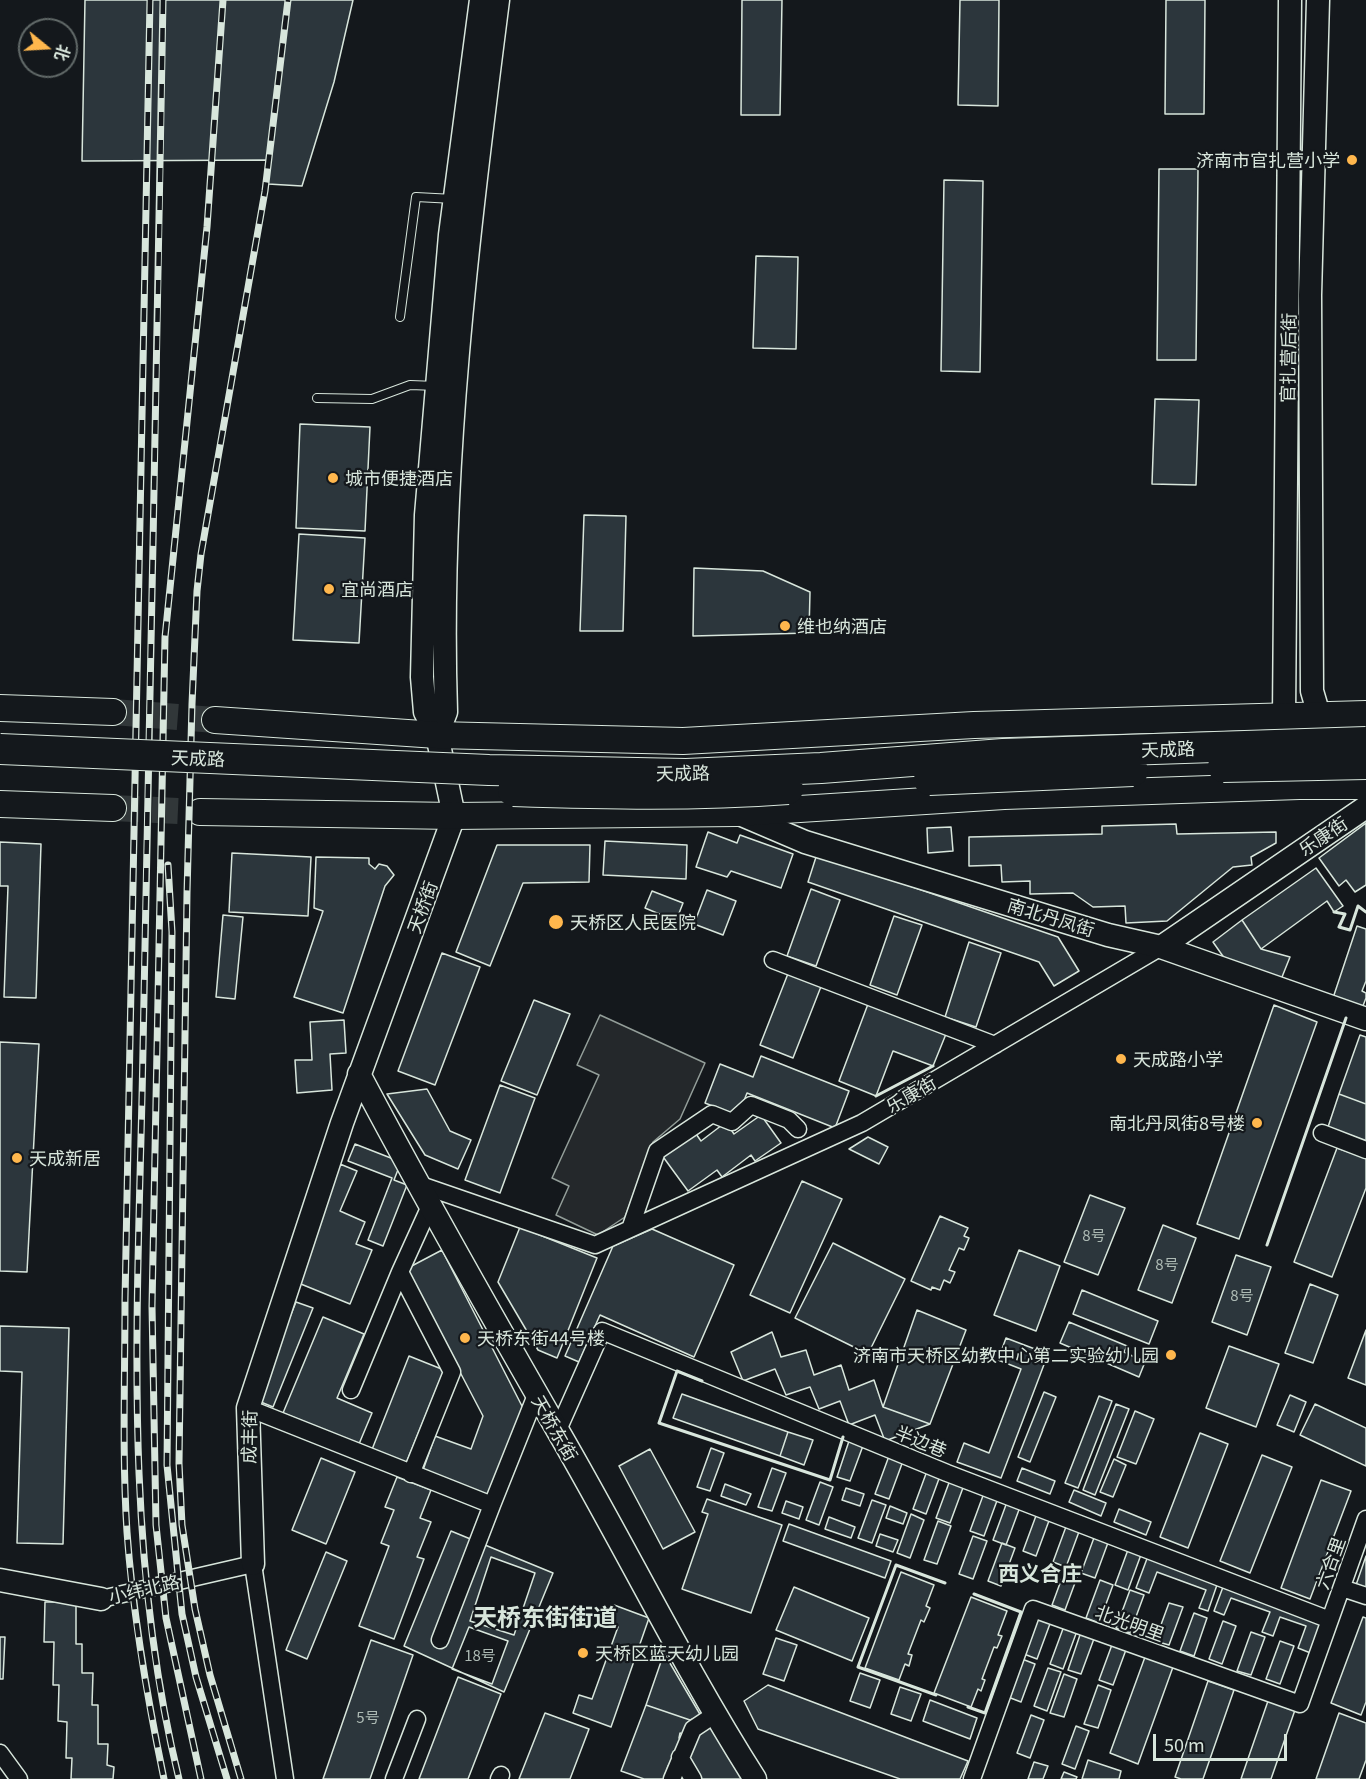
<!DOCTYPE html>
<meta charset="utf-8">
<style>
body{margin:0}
#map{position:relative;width:1366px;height:1779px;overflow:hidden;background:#14181c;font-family:Georgia,"Noto Sans SC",serif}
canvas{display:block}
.north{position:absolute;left:18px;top:18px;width:60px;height:60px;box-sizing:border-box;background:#14181c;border:2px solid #626a69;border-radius:50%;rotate:108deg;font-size:16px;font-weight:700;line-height:24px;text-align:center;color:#d8e6dc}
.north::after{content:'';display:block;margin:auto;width:21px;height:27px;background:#ffb74d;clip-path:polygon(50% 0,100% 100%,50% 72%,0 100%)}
.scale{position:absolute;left:1153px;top:1734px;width:134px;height:27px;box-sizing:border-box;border:3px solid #d8e6dc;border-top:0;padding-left:8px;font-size:18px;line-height:21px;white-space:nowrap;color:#d8e6dc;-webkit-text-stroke:4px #14181c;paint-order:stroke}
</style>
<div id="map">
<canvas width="1366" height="1779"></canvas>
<div class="north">北</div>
<div class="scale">50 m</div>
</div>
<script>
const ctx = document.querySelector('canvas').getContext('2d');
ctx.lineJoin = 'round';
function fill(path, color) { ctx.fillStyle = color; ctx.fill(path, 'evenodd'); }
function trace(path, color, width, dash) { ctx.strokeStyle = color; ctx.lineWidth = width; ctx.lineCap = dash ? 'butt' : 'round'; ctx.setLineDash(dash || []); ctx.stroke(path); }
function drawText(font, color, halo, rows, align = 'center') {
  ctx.font = font + ' Georgia,"Noto Sans SC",serif'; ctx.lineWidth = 4.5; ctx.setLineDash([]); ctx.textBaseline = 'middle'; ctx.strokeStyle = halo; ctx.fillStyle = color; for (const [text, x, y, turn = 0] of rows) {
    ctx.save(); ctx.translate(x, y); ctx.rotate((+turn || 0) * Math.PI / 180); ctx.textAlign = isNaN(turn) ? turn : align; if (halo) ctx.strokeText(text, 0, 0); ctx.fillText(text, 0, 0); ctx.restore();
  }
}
const parking = new Path2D(`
 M600,1015L705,1063L680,1119L653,1142L625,1217L598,1235L556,1215L569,1186L552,1178L599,1075L577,1065Z`);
const building = new Path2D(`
 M85,0H353L334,82L302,186L268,184L266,160L82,161Z
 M742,0H782L780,115H741Z
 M960,0H999L998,106L958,105Z
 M1166,0H1205L1204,114H1165Z
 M1159,169H1198L1196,360H1157Z
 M944,180L983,181L980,372L941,371Z
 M756,256L798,257L796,349L753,348Z
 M1155,399L1199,400L1196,485L1152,484Z
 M300,424L370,427L365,531L296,528Z
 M584,515L626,516L623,631H580Z
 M299,534L365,538L359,643L293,640Z
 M694,568L763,571L810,592L809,633L693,636Z
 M1366,823V885L1355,892L1346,880L1339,886L1319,858Z
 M1176,824L1177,834L1276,832V843L1251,857L1252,865L1233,867L1167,921L1126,923L1125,906L1093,907L1073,893L1030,894V881L1002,882L1001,865L969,866V837L1102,834V826Z
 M951,827L953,851L928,853L927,828Z
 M708,832L737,843L740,835L793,854L781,888L731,871L727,877L696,867Z
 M605,841L687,845L686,879L603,875Z
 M0,842L41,844L36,998L4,997L8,886H0Z
 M497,845H590L589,882L523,883L490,966L456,952Z
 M232,853L311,857L308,916L229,912Z
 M817,854L1058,937L1079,971L1054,986L1039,962L808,882Z
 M316,857L369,858V864L375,869L379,864L387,866L394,875L385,886L343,1013L294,997L323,911L314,908Z
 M1316,868L1343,906L1334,912L1327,901L1261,949L1242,920Z
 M811,889L840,900L816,966L787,956Z
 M707,890L736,901L723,935L694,924Z
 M652,891L683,903L676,921L645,908Z
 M223,915L243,917L235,999L216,997Z
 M894,916L922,925L897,995L870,985Z
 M1242,920L1261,949L1290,957L1280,982L1227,962L1213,942Z
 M1357,926L1366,929V981L1362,991L1366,993V998L1361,1011L1332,1001Z
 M969,942L1001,953L976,1027L945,1017Z
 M442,953L480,967L435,1085L398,1071Z
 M789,971L822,984L793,1058L760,1045Z
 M534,1000L570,1014L537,1095L501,1081Z
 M868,1004L946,1034L933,1066L893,1051L876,1096L839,1081Z
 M1274,1005L1317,1022L1239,1239L1197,1224Z
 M344,1020L346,1053L330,1054L332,1090L297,1093L295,1060H312L310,1022Z
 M1360,1035L1366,1037V1104L1339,1094Z
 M0,1042L39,1044L27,1272L0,1271Z
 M761,1056L849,1091L835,1128L747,1093L738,1116L705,1103L720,1064L753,1077Z
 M500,1085L535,1098L500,1193L465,1180Z
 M427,1089L450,1131L471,1140L458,1169L425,1155L387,1094Z
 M1339,1094L1366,1104V1141L1328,1127Z
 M761,1115L781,1143L755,1161L751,1155L722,1177L717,1170L688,1191L661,1154L694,1131L701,1141L726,1122L734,1134Z
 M868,1137L888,1147L879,1164L849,1149Z
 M355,1144L401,1162L394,1180L407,1185L383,1246L368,1240L392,1178L348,1161Z
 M1337,1148L1366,1158V1188L1332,1277L1294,1262Z
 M340,1164L357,1171L340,1211L365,1222L356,1244L372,1250L350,1304L291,1280Z
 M802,1181L842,1199L790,1313L750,1295Z
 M1090,1195L1125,1208L1098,1275L1064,1262Z
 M940,1216L968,1228L964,1236L969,1238L964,1250L959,1248L949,1270L955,1272L950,1283L944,1280L940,1290L932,1287L931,1290L911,1281Z
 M1163,1225L1196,1238L1172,1303L1138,1290Z
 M520,1227L597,1258L557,1358L538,1350L498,1282Z
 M652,1229L734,1265L694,1357L600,1315L579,1362L565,1356L613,1246Z
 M833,1243L905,1279L868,1354L795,1318Z
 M442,1250L523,1408L491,1497L422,1473L435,1436L471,1449L483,1416L406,1269Z
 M1019,1250L1060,1266L1036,1331L994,1315Z
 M1236,1255L1271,1267L1247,1335L1212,1322Z
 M1310,1284L1338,1295L1313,1363L1285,1353Z
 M1082,1290L1158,1321L1149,1344L1073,1314Z
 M296,1302L313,1308L273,1407L256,1400Z
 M917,1310L966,1330L930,1424L883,1407Z
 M323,1317L364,1334L337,1398L372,1413L359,1444L283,1413Z
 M1069,1322L1127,1346L1124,1352L1145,1362L1139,1377L1060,1343Z
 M0,1326L69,1328L63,1544L17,1543L22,1372L0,1371Z
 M1366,1330V1385L1348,1378Z
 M772,1332L781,1357L806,1350L814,1375L841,1365L849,1390L874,1380L883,1407L930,1424L885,1441L875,1415L849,1425L840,1401L819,1409L810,1387L786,1395L775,1369L743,1381L731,1352Z
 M1006,1338L1048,1354L1001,1478L957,1462L964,1443L989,1453L1021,1369L998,1360Z
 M1229,1346L1279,1364L1256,1427L1206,1408Z
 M409,1356L444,1370L405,1466L371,1452Z
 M1044,1392L1056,1397L1030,1462L1018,1457Z
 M682,1394L788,1432L780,1456L673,1418Z
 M1290,1395L1306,1402L1294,1432L1277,1425Z
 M1099,1396L1112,1401L1078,1488L1065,1483Z
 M1116,1404L1129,1409L1095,1495L1083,1490Z
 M1315,1404L1366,1428V1466L1300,1435Z
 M1135,1411L1154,1419L1136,1464L1117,1457Z
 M788,1432L813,1440L804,1465L780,1456Z
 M1200,1433L1228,1444L1188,1548L1160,1537Z
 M850,1438L864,1443L850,1481L837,1477Z
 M711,1448L724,1453L710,1491L697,1487Z
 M650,1449L695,1532L663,1549L619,1466Z
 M1262,1455L1292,1467L1250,1573L1220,1561Z
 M889,1456L903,1461L889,1499L875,1494Z
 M321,1458L355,1472L326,1544L292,1530Z
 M1114,1459L1126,1465L1113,1497L1100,1492Z
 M772,1468L786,1473L772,1511L758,1507Z
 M1022,1468L1055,1481L1050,1494L1017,1481Z
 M927,1471L940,1476L926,1514L913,1509Z
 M397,1477L431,1490L420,1518L431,1522L417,1557L424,1559L394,1639L359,1626L389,1546L381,1543L394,1510L385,1507Z
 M950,1480L964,1485L950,1523L936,1518Z
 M1321,1480L1351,1491L1310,1599L1281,1588Z
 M820,1482L833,1487L819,1525L806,1520Z
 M725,1484L751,1494L746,1505L721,1496Z
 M846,1488L864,1494L860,1506L842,1500Z
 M1074,1490L1106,1503L1101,1516L1069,1502Z
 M984,1493L998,1498L984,1536L970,1531Z
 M707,1499L782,1525L751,1613L682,1589L708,1514L702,1512Z
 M872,1500L886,1505L872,1543L858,1538Z
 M786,1501L803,1507L799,1519L782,1513Z
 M1007,1502L1020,1507L1006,1545L993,1540Z
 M890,1506L907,1513L903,1524L886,1518Z
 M1119,1509L1151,1522L1146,1535L1114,1522Z
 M1037,1513L1050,1518L1036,1556L1023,1551Z
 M911,1514L924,1520L910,1558L897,1553Z
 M829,1517L855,1527L851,1538L825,1529Z
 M938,1521L951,1526L937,1564L924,1560Z
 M789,1524L891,1561L885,1578L783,1541Z
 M1067,1524L1080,1529L1066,1567L1053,1562Z
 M451,1531L553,1573L504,1692L404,1646Z
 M880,1534L898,1540L893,1552L876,1546Z
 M1095,1535L1109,1540L1095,1578L1081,1573Z
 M973,1536L987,1541L973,1579L959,1574Z
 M1002,1543L1015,1548L1001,1586L988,1581Z
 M1129,1547L1142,1552L1128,1590L1115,1585Z
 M326,1552L347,1561L307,1659L286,1650Z
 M1148,1556L1218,1582L1208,1611L1199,1608L1206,1590L1157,1572L1149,1593L1136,1588Z
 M1366,1556V1589L1356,1585Z
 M491,1557L535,1573L514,1635L470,1621Z
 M1066,1567L1079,1572L1065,1610L1052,1605Z
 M901,1572L934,1585L926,1606L930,1608L924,1622L921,1620L908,1654L912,1655L909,1666L905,1664L899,1680L865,1668Z
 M1100,1580L1113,1585L1099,1623L1086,1618Z
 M794,1587L869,1618L852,1661L776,1630Z
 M1223,1587L1324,1623L1313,1654L1298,1648L1306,1626L1280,1617L1273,1636L1262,1632L1270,1612L1231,1598L1224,1615L1214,1611Z
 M1130,1590L1144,1595L1130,1633L1116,1628Z
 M971,1597L1007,1611L998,1635L1002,1636L997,1648L994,1647L982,1679L985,1680L981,1691L978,1689L971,1707L934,1693Z
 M45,1602H76V1644H82V1673H93L92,1705H98V1744H108L107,1765L114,1767L113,1779H71L72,1758H66L67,1722L58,1721L59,1685H53L54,1642H44Z
 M1169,1603L1183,1607L1169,1645L1155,1641Z
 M614,1605L649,1618L611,1727L573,1713L579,1695L592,1699L618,1627L608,1623Z
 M1194,1613L1207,1618L1194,1656L1180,1651Z
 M1038,1616L1051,1621L1037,1659L1024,1654Z
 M1363,1617L1366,1618V1702L1361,1715L1331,1703Z
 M1223,1621L1236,1626L1222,1664L1209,1659Z
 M1064,1626L1077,1631L1063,1669L1050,1664Z
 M469,1627L508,1641L492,1684L452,1669Z
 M1081,1632L1095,1636L1081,1674L1068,1670Z
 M1251,1632L1265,1637L1251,1675L1237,1671Z
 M0,1637H5L3,1679H0Z
 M776,1638L797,1645L784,1681L763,1674Z
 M371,1640L413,1655L370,1779H323Z
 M1280,1641L1294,1646L1280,1684L1266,1679Z
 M1113,1642L1127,1647L1113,1685L1099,1680Z
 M664,1653L701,1716L690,1720L646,1705Z
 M1145,1657L1173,1667L1138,1764L1110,1753Z
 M1022,1659L1035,1664L1021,1702L1008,1697Z
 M1048,1668L1061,1672L1047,1711L1034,1706Z
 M860,1673L880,1680L870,1708L850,1701Z
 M1064,1674L1077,1679L1064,1717L1050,1713Z
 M458,1677L501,1694L468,1779H419Z
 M1208,1681L1234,1690L1203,1779H1181L1175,1777Z
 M768,1685L968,1761L960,1779H900L758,1729L744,1701Z
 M1098,1685L1111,1690L1098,1728L1084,1724Z
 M900,1687L921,1694L911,1721L891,1714Z
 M930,1700L977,1718L970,1739L923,1721Z
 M1268,1701L1295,1710L1271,1779H1241Z
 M646,1705L690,1720L684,1735L680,1733L679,1738L683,1740L672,1767L668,1766L667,1770L671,1771L668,1779H644L621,1771Z
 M545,1713L589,1729L570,1779H519Z
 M1339,1713L1366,1723V1760L1359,1779H1316Z
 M1031,1715L1044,1720L1030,1758L1017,1753Z
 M713,1724L746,1779H698L688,1760L698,1732Z
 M1076,1726L1089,1731L1075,1769L1062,1764Z
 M1088,1760L1121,1771L1119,1779H1082Z
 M1034,1762L1048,1766L1043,1779H1028Z
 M1064,1772L1077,1777L1076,1779H1061Z`);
const primaryTunnel = new Path2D(`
 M113,712L215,720
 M113,808L200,812`);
const lane = new Path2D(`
 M400,317L416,197L454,199
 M317,398L372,399L410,385L437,386`);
const street = new Path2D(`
 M773,960L995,1045
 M1322,1133L1366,1150
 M418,1184L595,1245L862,1123L1161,947
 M630,1229L657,1151L712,1114L732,1122L751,1105L789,1120L798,1129
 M351,1390L400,1272
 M248,1408L492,1505L536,1395
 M558,1430L602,1331L947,1473L1330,1620
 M411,1474L452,1372L400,1272L430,1206
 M1342,1588L1366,1596
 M101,1599L253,1564L285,1779
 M440,1640L492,1505
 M0,1753L19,1779
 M680,1757L693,1779
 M394,1779L417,1719
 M499,1779L501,1775
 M672,1779L693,1729L714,1715
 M972,1779L1033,1609L1300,1704L1366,1519`);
const secondary = new Path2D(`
 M1318,0L1310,295L1312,691L1319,715
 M1284,717L1290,0
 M437,735L446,712C438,475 468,235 498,0
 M737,813L805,842L1108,935L1161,947L1366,1019
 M1161,947L1366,807
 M359,1074C423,1195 490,1313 558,1431C625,1546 683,1666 755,1779
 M253,1564L248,1408L342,1123L454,816L437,735L425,712L422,677L426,515L450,235L481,0
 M0,1580L101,1599`);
const primary = new Path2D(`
 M0,708L113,712
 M215,720L437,735L683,741L974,725L1366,714
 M0,804L113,808
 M200,812L454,816L737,813L1004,796L1299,786H1366`);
const rail = new Path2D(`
 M150,0L125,1300C125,1377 122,1455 127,1532C133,1616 147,1697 164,1779
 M163,0C158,349 149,699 143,1048C139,1291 120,1540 179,1779
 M168,865L172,932L167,1465L182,1614L196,1677L227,1779
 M201,1779L166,1618L156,1525L152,1306L165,637L207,227L223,0
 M241,1779L210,1675L195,1609L182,1525L179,1463L187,893L192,704L197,591L201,554L265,191L288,0`);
const highwayBridge = new Path2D(`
 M0,749L489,770L686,774L821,768L1003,754L1366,742
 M1223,767L1366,764
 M929,780L1133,771
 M513,791C605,794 696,796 788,789`);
const wall = new Path2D(`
 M1334,912L1345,914L1339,927L1350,930L1358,906L1366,912
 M876,1096L933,1066
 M1267,1245L1346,1018
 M702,1381L677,1371L659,1423L830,1480L843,1437
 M936,1695L858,1667L896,1565L945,1583
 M968,1707L985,1713L1021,1612L974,1594`);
const markers = [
 [1352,160,6,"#ffb74d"],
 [333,478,6,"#ffb74d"],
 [329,589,6,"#ffb74d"],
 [785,626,6,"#ffb74d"],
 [556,922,8,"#ffb74d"],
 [1121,1059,6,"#ffb74d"],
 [1257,1123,6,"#ffb74d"],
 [17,1158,6,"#ffb74d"],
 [465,1338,6,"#ffb74d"],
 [1171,1355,6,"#ffb74d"],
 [583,1653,6,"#ffb74d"]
];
const numberNames = [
 ["8号",1094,1235],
 ["8号",1167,1264],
 ["8号",1242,1295],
 ["18号",480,1655],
 ["5号",368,1717]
];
const poiNames = [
 ["济南市官扎营小学",1340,160,"right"],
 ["城市便捷酒店",345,478],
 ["宜尚酒店",341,589],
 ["维也纳酒店",797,626],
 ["天桥区人民医院",570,922],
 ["天成路小学",1133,1059],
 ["南北丹凤街8号楼",1245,1123,"right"],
 ["天成新居",29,1158],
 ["天桥东街44号楼",477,1338],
 ["济南市天桥区幼教中心第二实验幼儿园",1159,1355,"right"],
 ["天桥区蓝天幼儿园",595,1653]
];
const streetNames = [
 ["官扎营后街",1288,358,-89],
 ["天成路",1168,749,-2],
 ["天成路",198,758,2],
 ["天成路",683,773,-1],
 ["乐康街",1323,836,-34],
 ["天桥街",422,907,-70],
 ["南北丹凤街",1051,917,17],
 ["乐康街",911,1094,-30],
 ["天桥东街",555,1428,60],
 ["成丰街",249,1437,-89],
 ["半边巷",921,1441,22],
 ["六合里",1330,1563,-70],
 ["小纬北路",144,1589,-13],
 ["北光明里",1130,1623,20]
];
const quarterNames = [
 ["西义合庄",1040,1573]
];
const districtNames = [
 ["天桥东街街道",545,1617]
];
fill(parking, '#24282b');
trace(parking, '#939e99', 1.5);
fill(building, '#2c363c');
trace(building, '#d8e6dc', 1.5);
trace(primaryTunnel, '#313739', 26, [26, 13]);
trace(lane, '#d8e6dc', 10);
trace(street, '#d8e6dc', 19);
trace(secondary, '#d8e6dc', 25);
trace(primary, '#d8e6dc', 28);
trace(lane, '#14181c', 8);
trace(street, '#14181c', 16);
trace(secondary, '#14181c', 22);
trace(primary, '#14181c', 26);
trace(rail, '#d8e6dc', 7);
trace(rail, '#14181c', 4.5, [14]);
trace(highwayBridge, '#d8e6dc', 32, []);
trace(highwayBridge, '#14181c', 30);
trace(wall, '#d8e6dc', 3);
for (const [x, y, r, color] of markers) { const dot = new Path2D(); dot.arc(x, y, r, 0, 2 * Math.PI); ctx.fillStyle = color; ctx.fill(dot); trace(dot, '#14181c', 2); }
drawText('15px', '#adbab4', null, numberNames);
drawText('18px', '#d8e6dc', '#14181c', poiNames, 'left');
drawText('18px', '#d8e6dc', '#14181c', streetNames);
drawText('bold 21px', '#d8e6dc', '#14181c', quarterNames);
drawText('bold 24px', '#d8e6dc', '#14181c', districtNames);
</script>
